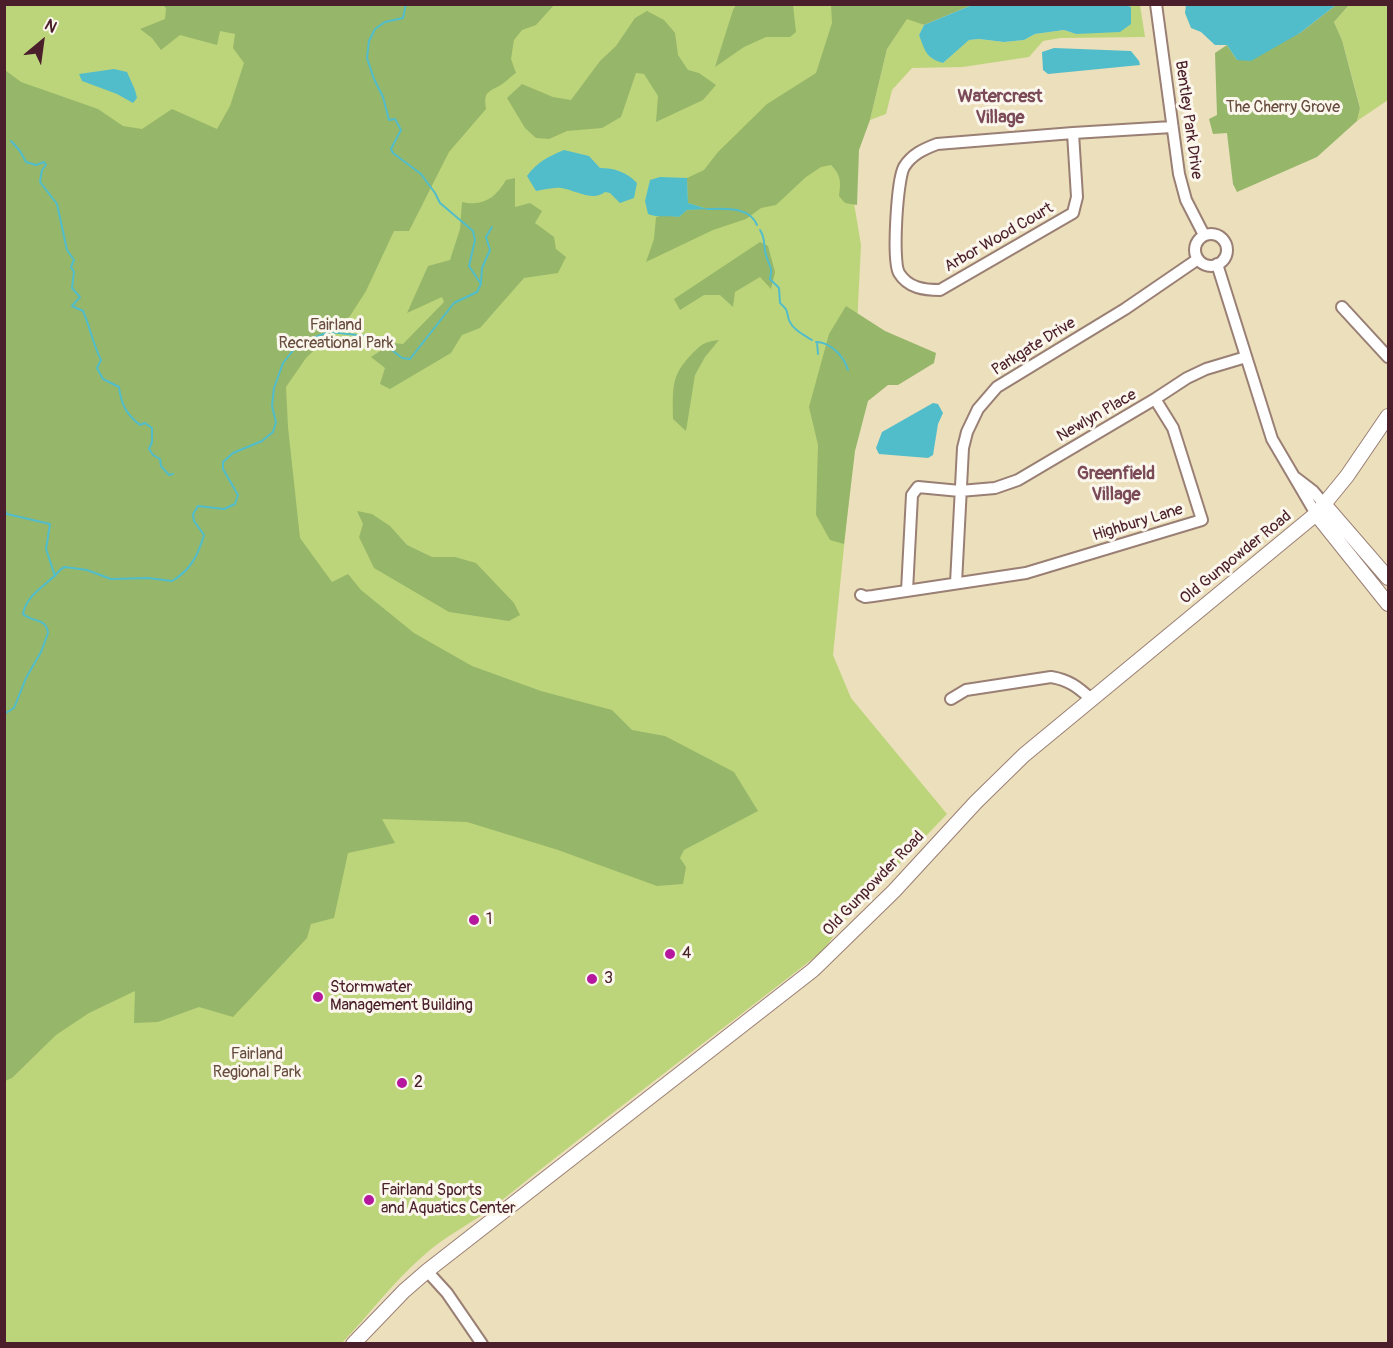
<!DOCTYPE html>
<style>
body{margin:0}
#map{position:relative;width:1393px;height:1348px;overflow:hidden;background:#ebdfbc;font-family:Pangolin,sans-serif}
canvas{display:block}
.frame{position:absolute;inset:0;border:6px solid #4a1f2b;pointer-events:none}
.north{position:absolute;left:12px;top:12px;width:60px;height:60px;-webkit-text-stroke:4px #fbf7ec;paint-order:stroke;rotate:29deg;font-size:16px;font-weight:700;line-height:24px;text-align:center;color:#4a1f2b}
.north::after{content:'';display:block;margin:auto;width:21px;height:27px;background:#4a1f2b;clip-path:polygon(50% 0,100% 100%,50% 72%,0 100%)}
</style>
<div id="map">
<canvas width="1393" height="1348"></canvas>
<div class="frame"></div>
<div class="north">N</div>
</div>
<script>
const ctx = document.querySelector('canvas').getContext('2d');
ctx.lineJoin = 'round';
function fill(path, color) { ctx.fillStyle = color; ctx.fill(path, 'evenodd'); }
function trace(path, color, width, dash) { ctx.strokeStyle = color; ctx.lineWidth = width; ctx.lineCap = dash ? 'butt' : 'round'; ctx.setLineDash(dash || []); ctx.stroke(path); }
function drawText(font, color, halo, rows, align = 'center') {
  ctx.font = font + ' Pangolin,sans-serif'; ctx.lineWidth = 6; ctx.setLineDash([]); ctx.textBaseline = 'middle'; ctx.strokeStyle = halo; ctx.fillStyle = color; for (const [text, x, y, turn = 0] of rows) {
    ctx.save(); ctx.translate(x, y); ctx.rotate((+turn || 0) * Math.PI / 180); ctx.textAlign = isNaN(turn) ? turn : align; if (halo) ctx.strokeText(text, 0, 0); ctx.fillText(text, 0, 0); ctx.restore();
  }
}
const green = new Path2D(`
 M5,5H868L850,179L861,245L848,507L833,655L851,698L947,814L841,925L824,950C715,1035 604,1118 496,1205C473,1223 444,1236 422,1257C392,1283 369,1315 342,1343L5,1344Z
 M1126,5H1140L1145,37L1060,38L1043,41L1029,57L963,67L912,68L892,90L886,114L870,120L887,49L907,18L924,25L919,35L943,63L968,40L979,39L1004,42L1024,40L1035,34L1064,30L1076,34L1095,32L1131,7Z
 M1349,5H1388V100L1357,121L1360,107L1342,40L1334,22Z`);
const forest = new Path2D(`
 M163,5H554L536,25L522,30L514,40L511,59L516,73C510,77 505,83 499,86C486,93 484,93 486,109L449,152L409,231H394L366,291L350,316L306,358L286,387L288,427L300,538L332,582L348,574L361,590L414,633L472,666L541,691L612,710L632,730L665,736L734,772L758,811L684,850L680,858L686,867L683,884L657,886L558,850L467,822L382,819L395,843L348,853L334,918L311,924L307,938L233,1017L199,1007L158,1022L134,1023L135,991L89,1013L56,1035L12,1078L5,1081V70L21,82L98,109L123,126L142,129L172,109L217,129L230,106L244,63L233,48L235,34L220,31L217,45L180,35L161,50L152,38L140,29L165,19L166,8Z
 M736,5H793L796,32L790,37H766L744,47L715,67L733,10Z
 M831,5H972L924,25L907,19L887,49L870,120L859,150L857,205L845,203L839,196C841,182 841,175 831,165L821,167L806,177L776,205L761,208L746,219L713,230L646,262L654,239L656,217L664,215L679,217L687,210L705,208L688,203L687,178L704,170L718,152L767,104L816,73L832,23Z
 M1336,5H1349L1334,22L1342,40L1360,108L1357,121L1317,157L1237,192L1233,184L1227,133L1213,134L1209,119L1217,115L1215,53L1227,45L1237,60L1300,33Z
 M647,11L664,20L675,33L678,55L688,70L699,73L716,85L703,100L656,122L658,96L644,74L636,73L621,117L602,128L567,131L549,139L536,138L525,128L507,98L522,84L553,97L571,100L600,61L616,46L635,18Z
 M515,178V207L530,203L542,211L535,223L554,237L556,249L566,257L558,273L524,278L480,328L462,335L451,353L390,389L380,384L385,368L371,357L392,343L403,344L444,302L442,297L407,313L428,266L450,260L460,229L462,202C484,207 496,197 506,180Z
 M760,242L768,246L775,272L771,289L760,277L735,292L733,307L720,295H704L680,310L674,299Z
 M846,306L885,331L936,353L934,363L898,385H888L868,401L855,451L844,544L830,540L816,515L818,445L809,407L829,334Z
 M719,340L705,357L695,375L686,431L673,419C673,391 670,376 691,355C702,344 703,342 719,340Z
 M357,511L372,514L390,526L407,545L432,557H455L476,563L514,603L520,615L509,621L449,612L374,568L359,537L363,524Z`);
const water = new Path2D(`
 M1126,5L1131,7V24L1120,32L1076,34L1064,30L1035,34L1024,40L1004,42L979,39L969,40L943,63C926,58 925,51 919,35L924,25L972,5Z
 M1186,5V4L1336,5L1300,33L1251,61L1237,60L1227,45H1215L1201,32L1191,28L1185,13Z
 M1054,48L1131,51L1139,61L1140,65L1048,74L1043,70L1042,52Z
 M114,69L127,72L135,90L137,98L133,103L117,94L82,81L79,74Z
 M564,150L589,156L600,168C614,168 627,172 637,183L634,198L620,203L610,193L605,192C593,202 575,190 561,188C553,187 544,190 536,191L527,176C537,162 549,156 564,150Z
 M660,177L687,178L688,203L708,209L687,210L679,217C668,215 658,218 648,214L645,201L650,180Z
 M933,403L938,404L943,413L938,424L933,455L928,458L879,454L876,448L882,432Z`);
const stream = new Path2D(`
 M11,141L20,151L26,162L36,165L44,162L46,165L42,170L40,182L57,204L67,250L74,260L71,267L74,272L72,288L80,297L72,306L83,311C90,327 93,344 101,360L97,368L103,379L119,387C121,404 126,414 140,425L145,423L152,428V442L149,449L153,455L160,459L161,466L169,475L173,474
 M707,209C725,209 749,206 757,225
 M760,230C766,239 763,245 766,255C769,266 773,266 770,279L779,288L780,303C789,311 786,311 789,320C793,330 804,335 812,340
 M481,282L482,268L490,250L486,237L492,227
 M816,342C830,342 844,356 848,370
 M817,342L818,354
 M4,509L7,514L50,524L46,549L55,576
 M4,714L14,708L26,678L41,652L48,633C46,617 33,623 23,614C27,593 48,585 61,569L65,567L87,570L111,579L148,578L172,581C191,570 198,555 204,535L194,521L193,514L198,506L224,509L235,504L238,495L223,469V462L233,453L262,441L273,432L276,422L272,406L274,388L283,363L295,348L307,340L329,332L367,336L377,338L402,358L410,359L454,303L477,292L481,284L469,266L475,240L473,231L440,203L435,193L421,174L393,153L391,149L401,130L395,119L389,120L383,97L374,79L367,58L369,41L375,29L385,22L403,18L406,4`);
const minor = new Path2D(`
 M1156,4L1179,174L1186,200L1204,235
 M1073,133L1077,197L1073,213L940,290C924,290 908,288 899,273C892,261 897,180 904,167C912,154 924,149 937,144L1073,133L1172,127
 M1195 250a16 16 0 1 1 32 0a16 16 0 1 1-32 0Z
 M1217,264L1272,439L1316,514
 M1342,307L1388,357
 M1296,478L1313,491L1324,504
 M956,583L963,448L967,432L978,409L997,387L1125,309L1198,259
 M907,591L912,495L918,487L960,491L995,488L1018,480L1155,399L1187,378L1206,369L1246,357
 M861,595L865,597L873,596L1026,573L1202,520L1173,428L1155,399
 M951,699L966,690L1051,677C1069,680 1078,687 1091,699
 M427,1271L447,1293L482,1344`);
const major = new Path2D(`
 M1324,504L1388,578
 M1316,514L1388,604
 M353,1344L404,1291L427,1271L813,970L894,891L976,802L1024,755L1316,514L1347,476L1388,416`);
const markers = [
 [474,920,6,"#b5179e"],
 [670,954,6,"#b5179e"],
 [592,979,6,"#b5179e"],
 [318,997,6,"#b5179e"],
 [402,1083,6,"#b5179e"],
 [369,1200,6,"#b5179e"]
];
const parkNames = [
 ["The Cherry Grove",1283,108],
 ["Fairland",336,326],
 ["Recreational Park",336,344],
 ["Fairland",257,1055],
 ["Regional Park",257,1073]
];
const streetNames = [
 ["Bentley Park Drive",1188,120,82],
 ["Arbor Wood Court",999,238,-30],
 ["Parkgate Drive",1034,347,-32],
 ["Newlyn Place",1097,416,-30],
 ["Highbury Lane",1138,523,-17],
 ["Old Gunpowder Road",1236,558,-39],
 ["Old Gunpowder Road",874,884,-46]
];
const poiNames = [
 ["1",486,920],
 ["4",682,954],
 ["3",604,979],
 ["Stormwater",330,988],
 ["Management Building",330,1006],
 ["2",414,1083],
 ["Fairland Sports",381,1191],
 ["and Aquatics Center",381,1209]
];
const neighbourhoodNames = [
 ["Watercrest",1000,97],
 ["Village",1000,118],
 ["Greenfield",1116,474],
 ["Village",1116,495]
];
fill(green, '#bdd57a');
fill(forest, '#96b66a');
fill(water, '#51bdcb');
trace(stream, '#51bdcb', 2);
trace(minor, '#9a7f74', 14);
trace(major, '#9a7f74', 16);
trace(minor, '#fff', 10);
trace(major, '#fff', 14);
for (const [x, y, r, color] of markers) { const dot = new Path2D(); dot.arc(x, y, r, 0, 2 * Math.PI); ctx.fillStyle = color; ctx.fill(dot); trace(dot, '#fbf7ec', 2); }
drawText('16px', '#674c3f', '#fbf7ec', parkNames);
drawText('16px', '#4a1f2b', '#fbf7ec', streetNames);
drawText('16px', '#4a1f2b', '#fbf7ec', poiNames, 'left');
drawText('bold 18px', '#7b4a59', '#fbf7ec', neighbourhoodNames);
</script>
